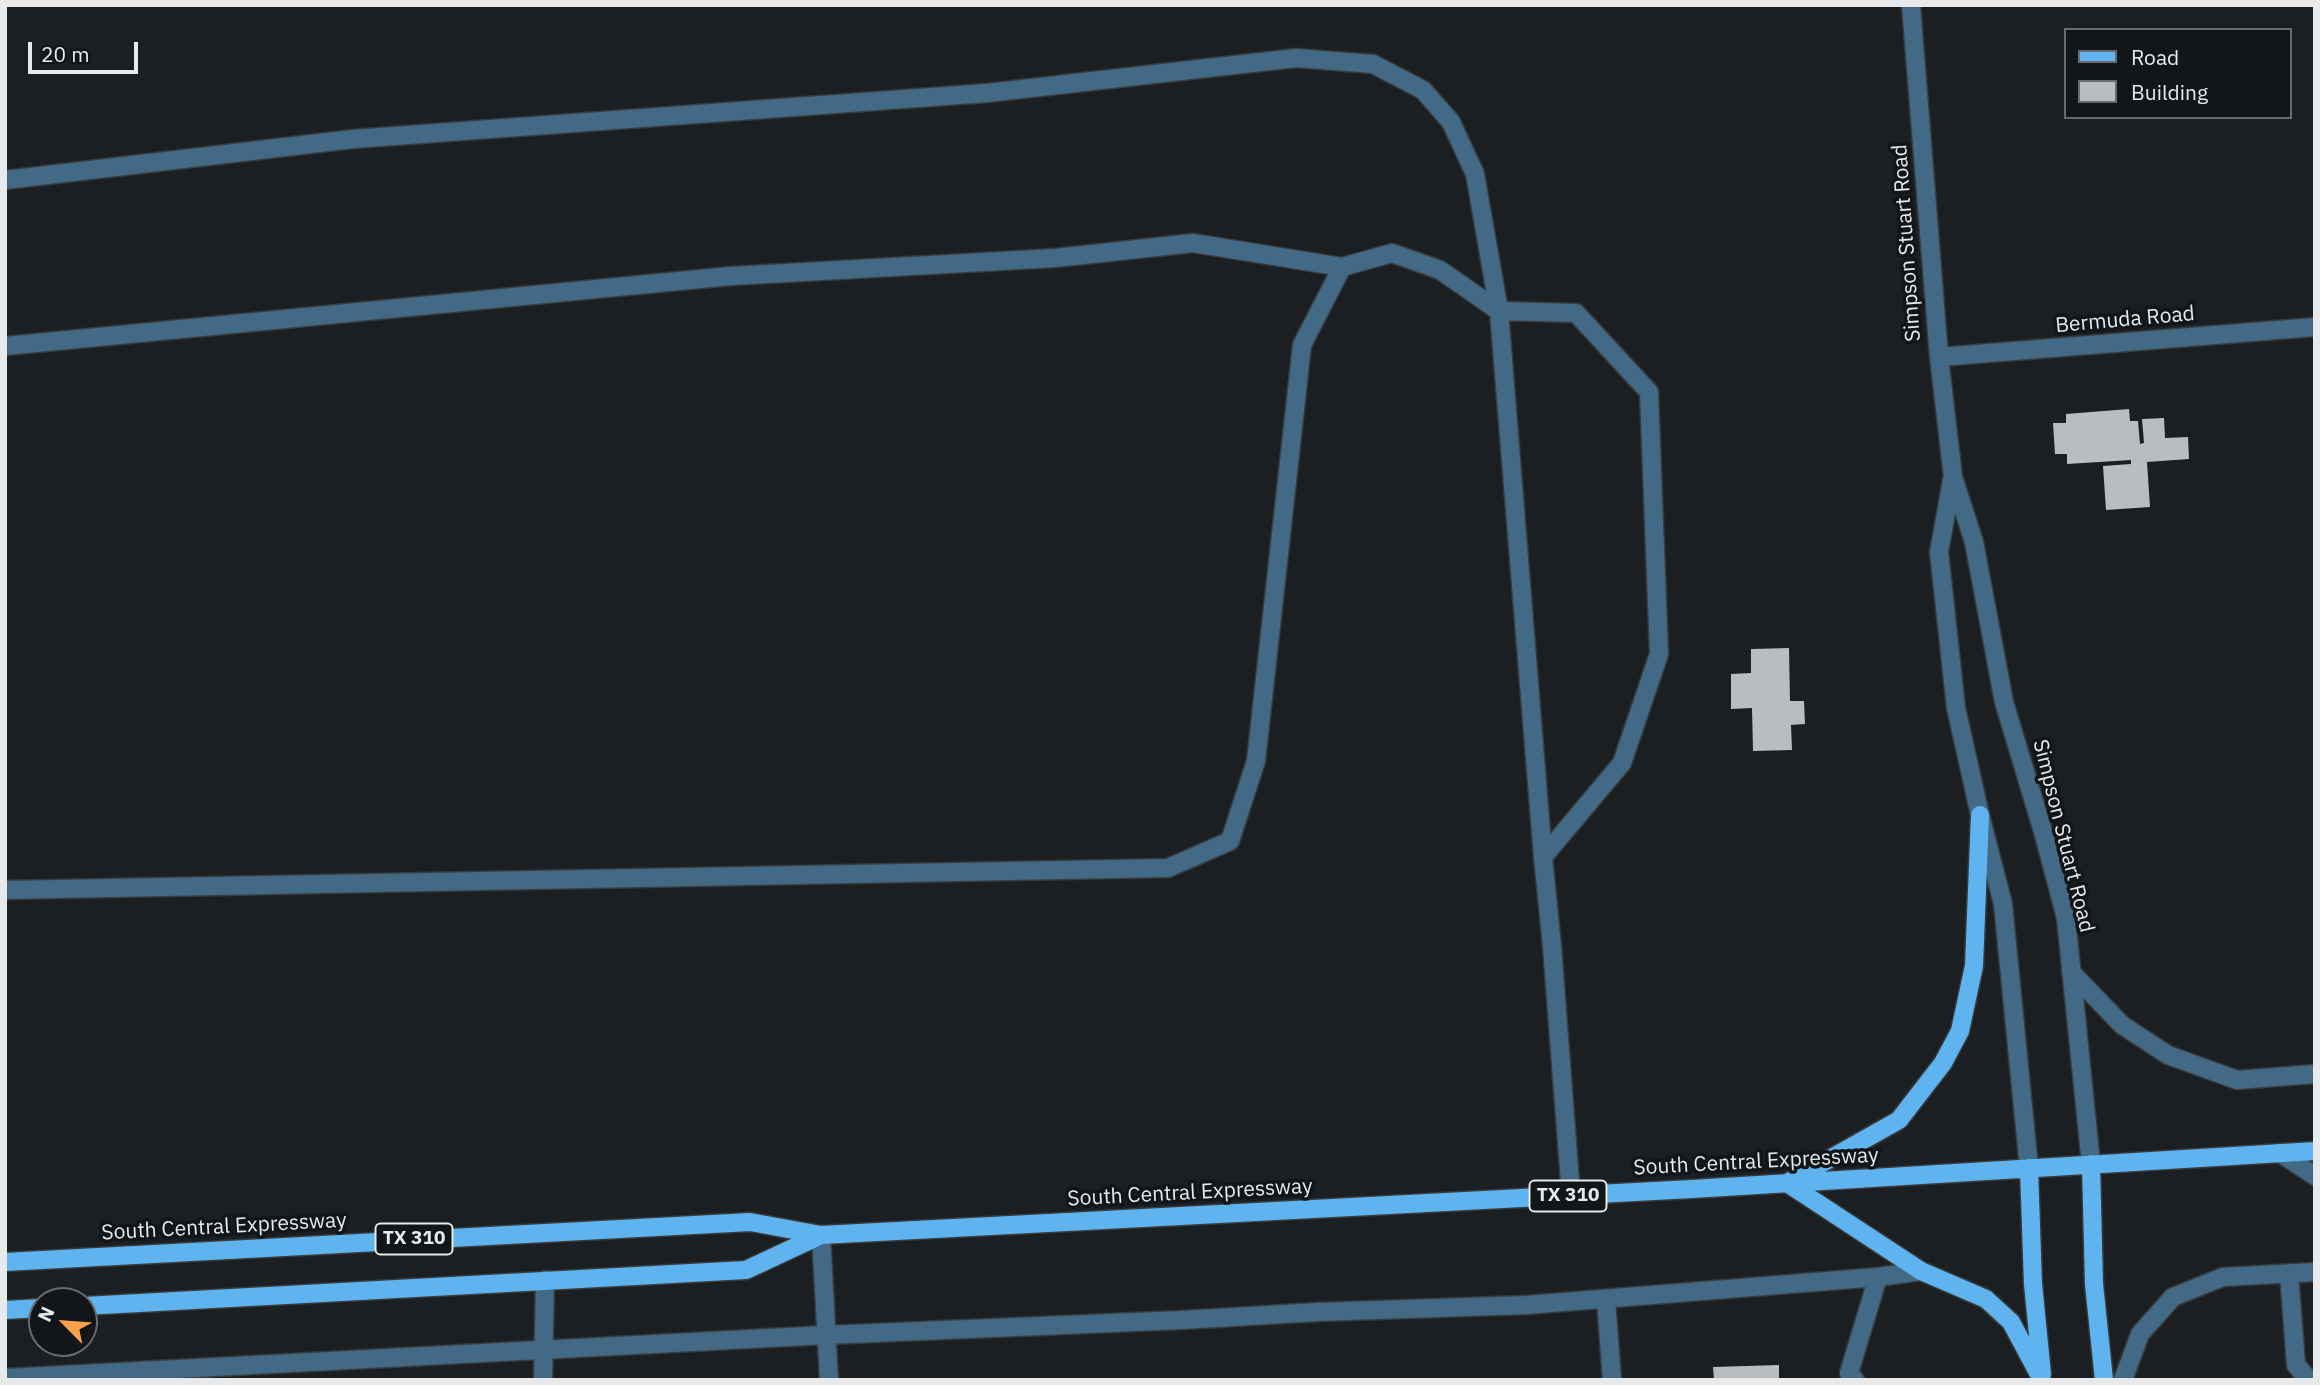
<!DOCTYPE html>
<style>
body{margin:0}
#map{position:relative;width:2320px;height:1385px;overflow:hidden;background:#1c1f21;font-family:"IBM Plex Sans",sans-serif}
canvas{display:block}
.frame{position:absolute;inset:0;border:7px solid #e7e9eb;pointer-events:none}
.legend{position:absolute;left:2064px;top:28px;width:228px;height:91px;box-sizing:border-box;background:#131618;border:2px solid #686a6c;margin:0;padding:9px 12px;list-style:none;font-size:21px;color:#e7e9eb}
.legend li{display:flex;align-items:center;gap:14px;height:35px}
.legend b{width:35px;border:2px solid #686a6c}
.north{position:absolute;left:28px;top:1287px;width:70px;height:70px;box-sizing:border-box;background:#131618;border:2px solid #686a6c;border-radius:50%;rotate:295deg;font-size:19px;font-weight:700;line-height:28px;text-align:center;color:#e7e9eb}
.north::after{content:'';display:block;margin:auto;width:24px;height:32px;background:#f9a04d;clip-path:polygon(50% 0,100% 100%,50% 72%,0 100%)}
.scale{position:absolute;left:28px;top:42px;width:110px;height:32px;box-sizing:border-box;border:4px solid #e7e9eb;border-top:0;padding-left:9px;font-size:21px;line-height:24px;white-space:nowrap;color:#e7e9eb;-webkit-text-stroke:5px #131618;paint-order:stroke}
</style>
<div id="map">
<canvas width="2320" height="1385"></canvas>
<div class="frame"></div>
<ul class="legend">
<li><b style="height:9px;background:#5fb4ef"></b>Road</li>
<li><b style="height:19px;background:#b9bdc0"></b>Building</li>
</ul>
<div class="north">N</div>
<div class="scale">20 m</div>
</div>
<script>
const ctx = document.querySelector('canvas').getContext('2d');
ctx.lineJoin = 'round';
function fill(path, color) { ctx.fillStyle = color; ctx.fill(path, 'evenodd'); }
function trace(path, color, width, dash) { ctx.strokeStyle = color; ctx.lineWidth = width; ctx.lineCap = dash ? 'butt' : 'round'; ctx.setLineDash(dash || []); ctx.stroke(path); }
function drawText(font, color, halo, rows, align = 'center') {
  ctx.font = font + ' "IBM Plex Sans",sans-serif'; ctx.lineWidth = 7; ctx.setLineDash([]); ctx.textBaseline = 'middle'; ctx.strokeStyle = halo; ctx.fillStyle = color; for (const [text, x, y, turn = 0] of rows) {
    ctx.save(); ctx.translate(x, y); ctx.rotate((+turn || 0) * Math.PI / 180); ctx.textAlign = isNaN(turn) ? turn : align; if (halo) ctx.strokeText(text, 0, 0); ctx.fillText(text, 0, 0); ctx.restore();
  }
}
const building = new Path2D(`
 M2129,409L2130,421H2138L2140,444L2144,443L2142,419L2164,418L2165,438L2188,437L2189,459L2147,462L2150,507L2106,510L2103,466L2131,464V460L2067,464V454H2055L2053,423H2066V414Z
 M1789,648L1790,701H1804L1805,724L1791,725L1792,750L1753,751L1752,708L1731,709V674L1751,673V649Z
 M1779,1365V1380H1714L1713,1367Z`);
const minor = new Path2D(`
 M1911,5L1939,357L1953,477L1974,542L2004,702L2044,835L2066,918L2091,1164
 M5,180L353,139L987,93L1296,58L1373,64L1423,90L1451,122L1475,174L1499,311
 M5,346L731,276L1055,258L1193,243L1342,267
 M1939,357L2315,327
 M1952,480L1939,552L1956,708L1980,815L2003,904L2029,1168
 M1543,857L1499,311L1576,313L1649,392L1659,654L1622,763L1543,857L1552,946L1571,1195
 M5,890L1168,868L1230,841L1256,761L1302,345L1342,267L1392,253L1440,270L1499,311
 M2071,972L2122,1025L2168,1055L2237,1080L2315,1074
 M2280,1153L2315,1176
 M821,1235L829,1380
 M2289,1273L2296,1365L2309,1380
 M1606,1300L1612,1380
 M5,1378L826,1335L1182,1320L1318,1312L1526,1305L1878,1277L1921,1271
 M543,1380L545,1280
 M1855,1380L1849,1373L1878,1277
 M2123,1380L2140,1334L2173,1297L2223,1277L2315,1272`);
const major = new Path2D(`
 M1980,815L1974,966L1960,1031L1943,1063L1899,1120L1787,1183L1921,1271L1986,1299L2011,1322L2042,1380
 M2091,1164L2094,1284L2104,1380
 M2029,1168L2033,1284L2042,1374
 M5,1262L750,1222L821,1235L1692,1189L2315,1151
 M84,1306L746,1270L821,1235
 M5,1310L42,1308`);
const shields = [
 [1568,1196,77],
 [414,1239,77]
];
const shieldNames = [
 ["TX 310",1568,1196],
 ["TX 310",414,1239]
];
const streetNames = [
 ["Simpson Stuart Road",1907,243,-94],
 ["Bermuda Road",2125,320,-5],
 ["Simpson Stuart Road",2063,836,76],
 ["South Central Expressway",1756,1162,-3],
 ["South Central Expressway",1190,1193,-3],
 ["South Central Expressway",224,1227,-3]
];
fill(building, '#b9bdc0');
trace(minor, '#383b3d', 21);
trace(major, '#383b3d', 21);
trace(minor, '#426985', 18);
trace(major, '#5fb4ef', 18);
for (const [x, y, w] of shields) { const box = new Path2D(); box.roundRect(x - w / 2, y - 15.5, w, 31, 5); ctx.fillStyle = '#131618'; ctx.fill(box); trace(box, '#e7e9eb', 2); }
drawText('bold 19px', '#e7e9eb', null, shieldNames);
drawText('21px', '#e7e9eb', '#131618', streetNames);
</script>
